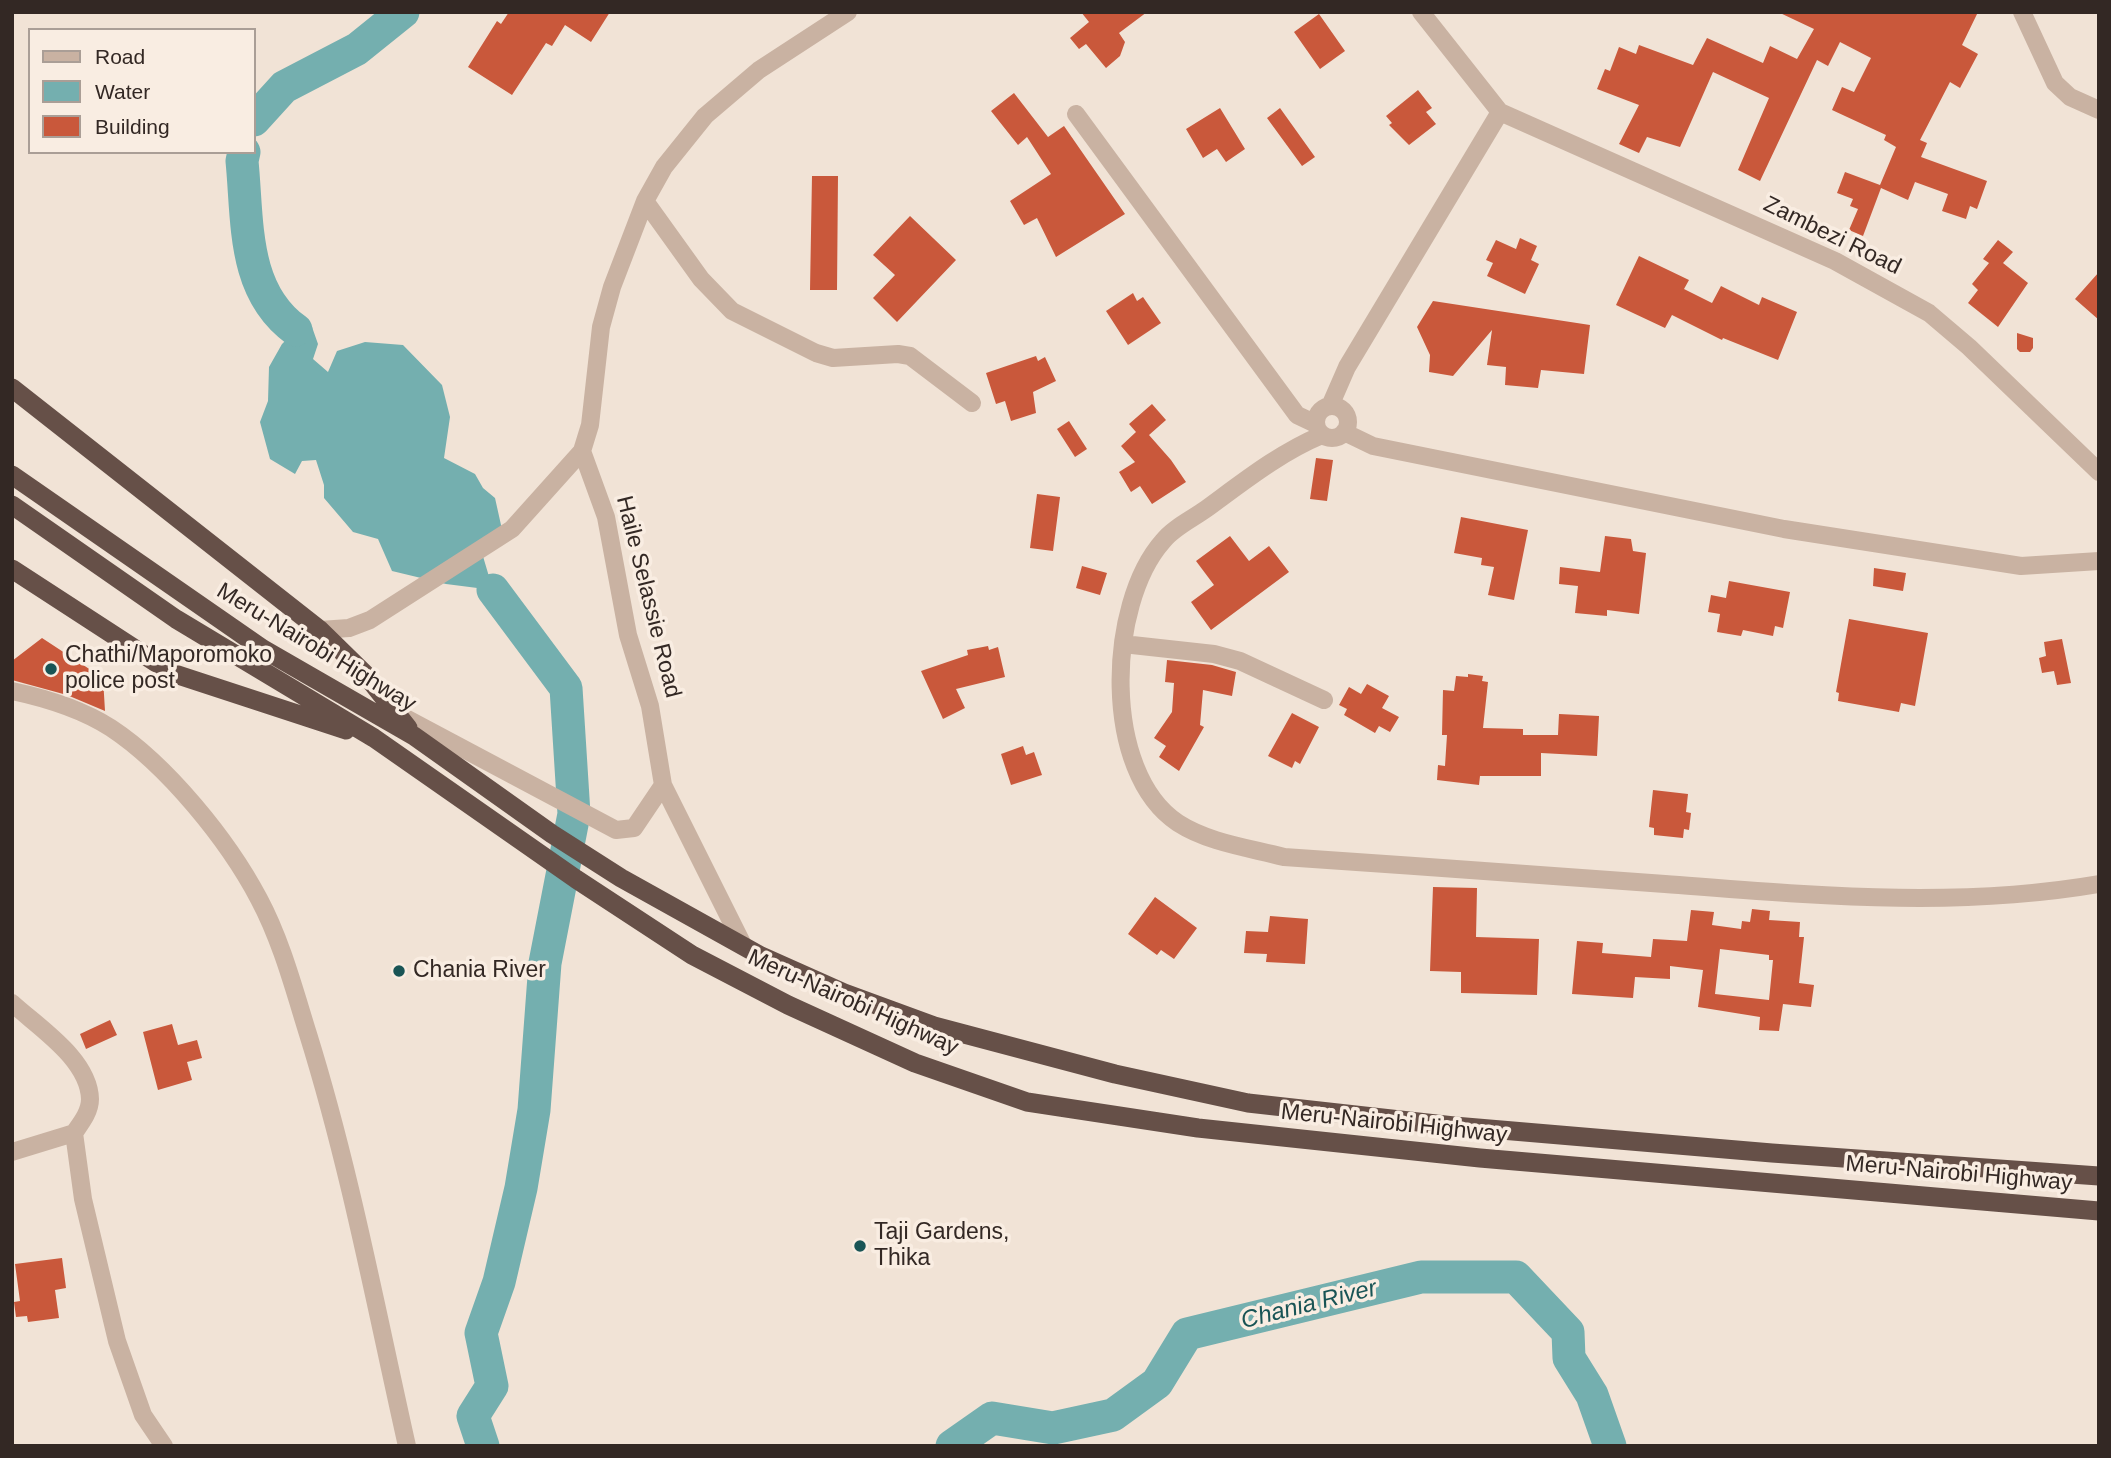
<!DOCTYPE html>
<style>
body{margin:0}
#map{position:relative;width:2111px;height:1458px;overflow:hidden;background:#f1e3d6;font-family:Arial,sans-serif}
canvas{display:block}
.frame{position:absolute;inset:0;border:14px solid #332824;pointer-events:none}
.legend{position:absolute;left:28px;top:28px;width:228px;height:126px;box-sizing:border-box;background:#f9ede2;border:2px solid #aa9e96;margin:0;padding:9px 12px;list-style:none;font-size:21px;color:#332824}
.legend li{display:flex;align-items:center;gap:14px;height:35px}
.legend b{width:35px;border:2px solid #aa9e96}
</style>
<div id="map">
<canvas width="2111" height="1458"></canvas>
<div class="frame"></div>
<ul class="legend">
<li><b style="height:9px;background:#c9b2a2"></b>Road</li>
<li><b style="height:19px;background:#74afaf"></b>Water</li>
<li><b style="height:19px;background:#c9583b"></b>Building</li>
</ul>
</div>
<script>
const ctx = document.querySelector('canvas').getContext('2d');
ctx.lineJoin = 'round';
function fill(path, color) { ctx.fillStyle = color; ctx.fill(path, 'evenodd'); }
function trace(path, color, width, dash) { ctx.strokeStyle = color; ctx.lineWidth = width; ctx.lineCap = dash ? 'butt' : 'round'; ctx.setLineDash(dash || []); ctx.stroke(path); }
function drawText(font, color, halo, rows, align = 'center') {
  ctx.font = font + ' Arial,sans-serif'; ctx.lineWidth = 7; ctx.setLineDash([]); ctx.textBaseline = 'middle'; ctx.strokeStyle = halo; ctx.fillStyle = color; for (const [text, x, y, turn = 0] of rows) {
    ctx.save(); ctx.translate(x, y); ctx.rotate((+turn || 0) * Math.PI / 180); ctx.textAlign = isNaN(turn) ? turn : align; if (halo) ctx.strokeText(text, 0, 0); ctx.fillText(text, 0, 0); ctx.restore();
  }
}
const water = new Path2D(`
 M312,327L318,344L313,359L328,372L337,351L365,342L403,345L442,385L450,417L444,458L475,474L483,488L495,498L503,534L482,553L493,590L446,584L392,571L378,539L353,532L324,498V485L316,460L302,461L295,474L270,459L260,422L268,401L269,367L282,344L296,330Z`);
const river = new Path2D(`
 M254,120L284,87L357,49L403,12
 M244,152L242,161C248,222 242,291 296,330
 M483,1446L473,1416L492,1386L481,1333L499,1282L521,1188L534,1110L545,963L574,814L566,688L493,590
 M952,1446L992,1418L1053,1428L1113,1415L1157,1383L1187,1334L1421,1277H1516L1568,1332L1569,1358L1592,1395L1610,1446`);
const building = new Path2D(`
 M509,12H610L591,42L565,25L552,46L546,43L512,95L468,67L497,21L501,24Z
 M1081,12H1147L1119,33L1125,42L1120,56L1106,68L1086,44L1079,49L1070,38L1089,22Z
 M1778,12H1978L1962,45L1978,54L1960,88L1950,82L1920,140L1927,143L1921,157L1987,181L1977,209L1970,206L1966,219L1942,211L1948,194L1915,182L1908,200L1881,188L1863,236L1849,230L1858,209L1850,206L1853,199L1837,193L1845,172L1880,185L1896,147L1884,140L1886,135L1832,110L1842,87L1854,92L1871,58L1840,42L1828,66L1817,60L1760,181L1738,170L1769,98L1713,72L1680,147L1647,137L1639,153L1619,144L1639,105L1597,89L1605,69L1610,71L1619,47L1636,54L1639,45L1693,65L1707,38L1763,63L1770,46L1797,59L1814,29Z
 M1319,14L1345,51L1320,69L1294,32Z
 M1418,90L1432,108L1426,112L1436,124L1409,145L1389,125L1392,123L1386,116Z
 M1014,93L1048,137L1064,126L1125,214L1056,257L1037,218L1024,225L1010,201L1051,174L1027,137L1018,145L991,111Z
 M1220,108L1245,149L1226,162L1217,149L1203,158L1186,129Z
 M1280,108L1315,157L1302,166L1267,118Z
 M812,176H838L837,290H810Z
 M910,216L956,260L897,322L873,298L895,275L873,255Z
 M1520,238L1537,246L1531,260L1539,264L1525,294L1487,276L1493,263L1486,260L1496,240L1516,249Z
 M1998,240L2013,252L2003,263L2028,283L1998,327L1968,303L1978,290L1972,284L1989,263L1983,259Z
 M1639,256L1689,280L1684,289L1712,303L1721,286L1759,305L1762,297L1797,312L1778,360L1723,338L1722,340L1672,315L1665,328L1616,305Z
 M2099,272V320L2075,299Z
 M1133,293L1137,301L1143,297L1161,323L1128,345L1106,311Z
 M1433,301L1590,325L1584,374L1541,370L1538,388L1505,385L1506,367L1487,365L1492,330L1453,376L1429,372L1430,355L1417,327Z
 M2017,333L2033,338V348L2030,352H2020L2017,349Z
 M1036,356L1038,361L1045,357L1056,381L1033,392L1036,413L1011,421L1005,401L996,404L986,373Z
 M1152,404L1166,420L1149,435L1171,460L1186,482L1152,504L1140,486L1131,492L1119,472L1135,462L1121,446L1136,432L1129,424Z
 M1069,421L1087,449L1075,457L1057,429Z
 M1316,458L1333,460L1327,501L1310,499Z
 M1037,494L1060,497L1053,551L1030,548Z
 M1461,517L1528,530L1514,600L1488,595L1494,567L1481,565L1482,558L1454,553Z
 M1230,536L1249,561L1269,546L1289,572L1211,630L1191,602L1214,585L1196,561Z
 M1605,536L1631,539L1633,551L1646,553L1639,614L1607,610V616L1575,613L1578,586L1559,584L1560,567L1600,572Z
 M1082,566L1107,573L1100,595L1076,588Z
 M1874,568L1906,573L1903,591L1873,586Z
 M1729,581L1790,592L1783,628L1775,626L1773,636L1743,630L1741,636L1717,632L1720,614L1708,612L1711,595L1726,598Z
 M1849,619L1928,633L1915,706L1901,703L1899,712L1838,701L1839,693L1836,692Z
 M42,638L103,678L105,711L67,695L12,680V661Z
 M2062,639L2071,683L2057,685L2054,671L2042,673L2039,658L2046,656L2044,642Z
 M988,646L989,650L998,647L1005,677L956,689L965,708L943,719L921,671L968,655L967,650Z
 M1167,660L1212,665L1236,672L1232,696L1203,690L1200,725L1204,727L1179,771L1159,757L1166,746L1154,738L1172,712L1174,683L1165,682Z
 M1468,674L1483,676L1482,681L1488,682L1483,728L1523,729V735H1558L1559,714L1599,716L1597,756L1541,753V776H1480L1479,785L1437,780L1438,765L1445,766L1447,735H1442L1443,690L1454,691L1456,676L1468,677Z
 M1367,684L1389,696L1382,708L1399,717L1390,732L1379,726L1375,733L1344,715L1347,709L1339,705L1349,687L1361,694Z
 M1292,713L1319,727L1300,764L1295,761L1292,768L1268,756Z
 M1023,746L1026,755L1034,752L1042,775L1011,785L1001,754Z
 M1653,790L1688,794L1686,812L1691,813L1689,830L1684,829L1683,838L1654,835V828L1649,827Z
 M1433,887L1477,888L1476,937L1539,939L1537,995L1461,993V972L1430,971Z
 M1155,897L1197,928L1174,959L1161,950L1157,955L1128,934Z
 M1752,909L1770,911L1769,920L1800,922L1799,937H1804L1799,983L1814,985L1811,1007L1783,1004L1779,1031L1759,1030L1760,1017L1698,1007L1703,970L1670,966V979L1635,977L1633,998L1572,994L1577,941L1603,943L1602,953L1651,957L1653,939L1687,941L1691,910L1714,912L1712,925L1741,929L1742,921L1750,922ZM1720,949L1769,955V960H1773L1769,1000L1715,994Z
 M1270,916L1308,919L1305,964L1266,962L1267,954L1244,953L1246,931L1268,932Z
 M110,1020L117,1035L86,1049L80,1034Z
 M172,1024L178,1045L197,1040L202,1058L187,1062L192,1080L158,1090L143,1032Z
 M62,1258L66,1288L55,1290L59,1318L28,1322L27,1316L16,1317L14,1302L20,1301L15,1264Z`);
const minor = new Path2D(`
 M2022,12L2055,83L2070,97L2099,110
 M1500,112L1835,261L1929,313L1969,347L2099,472
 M1076,114L1297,415L1316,424
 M645,201L701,279L732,311L816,353L833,358L898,354L910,356L972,403
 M1330,406L1347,367L1500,112L1421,12
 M1316 422a16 16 0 1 1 32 0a16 16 0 1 1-32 0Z
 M1344,432L1373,446L1784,529L2021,566L2099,561
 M1322,435C1279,453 1243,482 1206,509C1192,519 1173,528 1163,541C1107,604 1101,772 1178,823C1209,843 1250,848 1284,857C1411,866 1538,874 1665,884C1811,895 1954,909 2099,884
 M320,630L349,628L370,620L512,529L582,451
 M1123,644L1214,654L1240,661L1324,700
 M12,691C45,698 83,710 111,728C167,765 228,840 259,899C281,940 294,989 308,1034C350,1169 376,1308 407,1446
 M396,713L616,830L634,828L663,785
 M742,943L663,785L650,706L628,635L606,517L582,451L590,425L601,327L612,287L645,201L664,167L705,116L759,70L848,12
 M12,1003C38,1027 89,1059 90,1099C90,1112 81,1123 74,1133
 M12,1152L74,1133L83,1199L117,1341L143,1415L164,1446`);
const trunk = new Path2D(`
 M12,388L320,630L366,675L408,728
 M12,475L263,649L414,736L552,834L621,878L761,956L844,993L934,1026L1115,1074L1248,1103L1454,1126L1772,1153L2099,1176
 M12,505L176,619L374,738L576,879L692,955L788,1005L915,1063L1027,1102L1198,1128L1480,1158L2099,1211
 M12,569L172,673L346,730`);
const markers = [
 [51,669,7,"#195455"],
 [399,971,7,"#195455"],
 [860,1246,7,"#195455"]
];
const streetNames = [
 ["Zambezi Road",1832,236,26],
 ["Haile Selassie Road",648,597,76],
 ["Meru-Nairobi Highway",316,648,31],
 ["Meru-Nairobi Highway",853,1003,24],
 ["Meru-Nairobi Highway",1394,1124,6],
 ["Meru-Nairobi Highway",1959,1174,5]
];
const poiNames = [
 ["Chathi/Maporomoko",65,656],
 ["police post",65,682],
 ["Chania River",413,971],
 ["Taji Gardens,",874,1233],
 ["Thika",874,1259]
];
const waterNames = [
 ["Chania River",1309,1305,-14]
];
fill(water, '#74afaf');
trace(river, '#74afaf', 33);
fill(building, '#c9583b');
trace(minor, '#c9b2a2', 18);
trace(trunk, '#665048', 19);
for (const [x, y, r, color] of markers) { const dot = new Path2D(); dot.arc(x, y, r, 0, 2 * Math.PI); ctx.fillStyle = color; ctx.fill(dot); trace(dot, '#f9ede2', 2.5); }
drawText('23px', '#332824', '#f9ede2', streetNames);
drawText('23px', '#332824', '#f9ede2', poiNames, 'left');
drawText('italic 24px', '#195455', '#f9ede2', waterNames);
</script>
